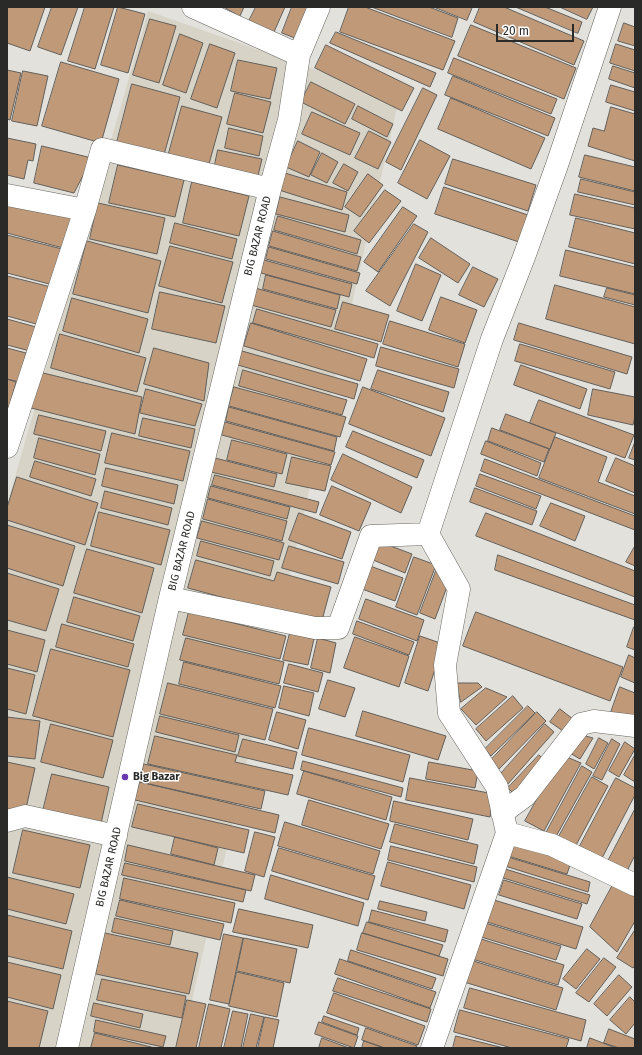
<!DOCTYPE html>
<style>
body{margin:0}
#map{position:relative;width:642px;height:1055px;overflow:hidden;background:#e3e1db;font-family:"Fira Sans",sans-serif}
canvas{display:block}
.frame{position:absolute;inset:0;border:8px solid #2a2a28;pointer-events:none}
.scale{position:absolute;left:496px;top:24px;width:78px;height:18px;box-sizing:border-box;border:2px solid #2a2a28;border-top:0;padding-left:5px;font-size:12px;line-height:14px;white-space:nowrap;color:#2a2a28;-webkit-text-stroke:3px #fff;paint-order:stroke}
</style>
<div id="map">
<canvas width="642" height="1055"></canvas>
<div class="frame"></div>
<div class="scale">20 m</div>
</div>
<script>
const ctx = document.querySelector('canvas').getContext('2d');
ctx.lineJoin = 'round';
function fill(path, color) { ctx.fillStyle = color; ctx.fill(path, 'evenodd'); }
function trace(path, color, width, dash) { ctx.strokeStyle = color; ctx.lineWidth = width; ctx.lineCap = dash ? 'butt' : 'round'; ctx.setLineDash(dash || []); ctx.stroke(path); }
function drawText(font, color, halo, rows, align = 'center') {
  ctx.font = font + ' "Fira Sans",sans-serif'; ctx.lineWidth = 3; ctx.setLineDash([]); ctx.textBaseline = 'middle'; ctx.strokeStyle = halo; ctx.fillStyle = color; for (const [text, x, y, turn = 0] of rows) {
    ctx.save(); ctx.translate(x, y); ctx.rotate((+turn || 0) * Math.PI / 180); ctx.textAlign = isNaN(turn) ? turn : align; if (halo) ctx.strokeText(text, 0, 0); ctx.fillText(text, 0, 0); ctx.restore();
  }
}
const built = new Path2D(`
 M148,11L399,99L181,1048H7V505Z`);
const building = new Path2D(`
 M7,7H45L30,51L7,43Z
 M52,7H78L61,55L38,47Z
 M85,7H114L95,69L68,61Z
 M118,7L145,14L128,73L101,65Z
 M224,7H244L240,16Z
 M256,7H285L274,32L249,21Z
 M292,7H313L300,40L282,33Z
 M349,7H365L455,41L443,70L340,32Z
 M372,7H429L458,18L452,37Z
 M434,7H471L472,8L467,20Z
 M480,7H504L584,41L574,65L474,22Z
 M516,7H545L582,22L578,33Z
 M560,7H593L587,19Z
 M150,19L176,26L159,83L133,75Z
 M624,23L635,27V46L618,41Z
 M471,25L576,68L564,99L458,56Z
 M336,32L436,73L430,87L330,43Z
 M180,34L203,43L186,93L163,85Z
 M210,44L235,53L217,108L191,99Z
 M616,44L635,50V71L610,63Z
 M326,45L414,88L402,111L315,68Z
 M454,58L557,99L551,114L448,73Z
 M238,60L277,68L270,99L231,91Z
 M61,62L119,79L101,143L42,126Z
 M613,66L635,73V88L609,79Z
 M7,70L21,73L10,120L7,119Z
 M23,71L48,76L37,126L12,121Z
 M453,76L555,118L548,136L445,95Z
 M311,82L355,104L345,124L301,102Z
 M132,84L180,97L162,162L115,150Z
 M611,85L635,92V111L606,102Z
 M423,88L437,95L401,170L386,162Z
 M235,93L271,102L263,133L227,124Z
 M451,98L545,138L531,169L438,129Z
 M182,106L222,117L207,171L167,160Z
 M358,106L393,124L387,137L352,119Z
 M611,107L635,114V161L588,146L593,128L604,131Z
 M312,112L360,133L350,155L302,134Z
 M229,128L263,136L259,156L225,148Z
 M369,131L391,142L378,169L355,158Z
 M7,138L36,144L33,161L28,160L24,179L7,175Z
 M420,140L450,156L427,199L398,183Z
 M298,141L320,152L309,177L286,167Z
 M42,146L92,158L74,193L34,183Z
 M218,150L262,159L256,184L213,174Z
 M322,153L338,162L327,183L311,175Z
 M585,155L635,167V191L579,177Z
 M453,159L536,185L528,211L445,184Z
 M344,164L358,172L348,191L333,183Z
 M118,165L184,180L175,217L109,203Z
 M285,173L347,192L342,210L279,190Z
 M368,174L383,185L360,217L345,207Z
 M581,179L635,192V205L578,192Z
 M192,182L249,196L239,236L183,223Z
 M444,187L528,215L519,242L435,214Z
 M385,190L401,201L369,243L354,231Z
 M575,194L635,208V229L570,215Z
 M280,197L349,215L345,232L276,214Z
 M7,200L75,218L67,249L7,233Z
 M98,203L165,218L157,254L90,239Z
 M403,207L417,216L378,272L364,262Z
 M278,216L361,240L357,254L274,230Z
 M576,218L635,233V264L569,247Z
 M175,223L237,239L232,259L170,243Z
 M414,224L428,232L390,306L366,291Z
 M273,231L361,257L357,271L269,246Z
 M7,235L66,250L57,286L7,273Z
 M431,238L470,264L458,283L419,258Z
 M87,241L161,261L148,313L73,294Z
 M170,246L233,262L222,303L159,286Z
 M269,247L360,273L357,284L266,259Z
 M566,250L635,267V294L560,276Z
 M264,260L352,284L349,297L261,273Z
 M416,264L441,275L422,321L397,311Z
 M473,267L498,279L484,307L459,295Z
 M266,275L340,295L337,309L263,289Z
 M7,276L51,287L40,325L7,316Z
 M555,285L635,307V344L546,319Z
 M255,288L336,310L331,327L251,305Z
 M607,288L635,295V305L604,297Z
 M160,292L225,306L216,343L152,329Z
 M441,297L477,310L465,343L429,330Z
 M72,298L148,319L139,353L63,331Z
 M343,302L389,315L381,342L335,329Z
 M257,309L378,344L374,358L253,323Z
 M7,319L36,327L30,351L7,345Z
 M390,321L465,344L458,367L383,344Z
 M251,323L367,359L360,381L244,346Z
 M519,323L632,357L627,374L514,340Z
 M60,334L146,358L137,392L51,368Z
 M520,344L615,372L610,389L515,361Z
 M381,347L459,369L454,388L376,366Z
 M7,348L26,353L19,382L7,379Z
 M154,348L209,363L204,401L144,384Z
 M242,351L358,384L354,399L238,365Z
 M521,365L587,389L580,409L514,385Z
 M243,370L347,400L342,415L239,386Z
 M378,370L449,392L443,412L371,389Z
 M35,371L142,397L135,434L27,407Z
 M7,379L16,382L7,414Z
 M234,387L346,417L340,437L229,406Z
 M363,387L445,418L431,456L349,424Z
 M146,389L202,404L195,426L140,413Z
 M593,389L635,397V416L633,425L588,415Z
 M539,400L634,435L625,458L530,423Z
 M229,407L337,437L334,451L226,421Z
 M506,414L556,433L550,449L500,430Z
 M39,415L106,431L101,451L34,434Z
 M143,418L195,429L191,448L139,436Z
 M225,422L335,452L331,465L222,435Z
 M492,428L549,449L544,462L488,441Z
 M353,431L424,460L417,478L346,447Z
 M112,433L190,451L183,481L105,463Z
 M555,437L607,457L598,482L635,496V514L539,478Z
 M39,438L100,454L95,475L34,458Z
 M232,440L287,454L282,474L227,460Z
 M486,441L541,463L537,476L481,454Z
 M635,442V460L629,458Z
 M343,454L412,487L401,513L331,480Z
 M292,457L331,466L325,491L286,483Z
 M215,458L277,474L274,487L211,472Z
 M616,458L635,466V493L606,481Z
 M485,459L635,516V530L481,471Z
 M35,461L96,479L91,496L30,477Z
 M106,468L178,485L174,504L102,486Z
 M480,474L541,496L536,509L476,486Z
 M215,475L319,502L316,513L212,485Z
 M17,477L98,503L85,545L7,520V508Z
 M211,486L290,507L287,519L208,498Z
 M332,486L371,503L359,531L320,515Z
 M475,488L537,511L532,525L470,502Z
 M105,491L172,508L168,525L101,508Z
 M208,499L287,521L282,541L203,519Z
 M551,503L585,516L575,541L540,526Z
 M99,512L170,530L161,565L91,546Z
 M299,513L351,532L342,559L289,540Z
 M486,513L635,571V597L476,536Z
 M202,521L284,543L279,560L197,538Z
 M7,525L75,546L63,586L7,568Z
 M201,541L274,561L270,576L197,556Z
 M380,542L412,554L405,573L373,560Z
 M289,546L344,562L338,584L282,568Z
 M635,546V566L626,562Z
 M87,549L154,568L142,613L74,593Z
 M498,555L635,605V620L495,570Z
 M414,557L436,565L417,615L396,607Z
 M196,560L274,581L277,572L331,587L321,624L188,588Z
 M370,566L403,578L395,601L362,589Z
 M436,571L451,576L435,619L420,613Z
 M7,573L59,589L46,631L7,620Z
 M74,597L140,616L133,641L67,622Z
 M366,599L424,620L417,641L359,619Z
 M189,612L286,636L280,659L183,635Z
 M476,612L623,667L610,701L463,646Z
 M357,621L414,642L409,655L353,634Z
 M62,624L134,644L128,667L56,647Z
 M634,627H635V650L627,647Z
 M7,630L45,640L37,672L7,664Z
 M290,633L314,639L308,665L283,660Z
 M420,636L443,644L428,691L405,683Z
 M355,637L409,656L399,687L344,668Z
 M186,638L284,662L279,684L180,660Z
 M318,638L336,643L330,673L311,668Z
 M51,649L130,670L113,737L33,716Z
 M629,655L635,658V683L621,677Z
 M184,662L281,686L275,708L179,684Z
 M289,664L323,673L318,692L284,683Z
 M7,668L35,675L26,714L7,709Z
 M328,680L355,688L345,717L319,709Z
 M168,683L273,709L265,740L160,714Z
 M457,683H478L482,687L461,702Z
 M284,686L314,693L309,716L279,708Z
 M620,687L635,693V724L610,715Z
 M486,688L507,697L476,725L461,709Z
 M513,696L523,708L486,741L476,729Z
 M528,706L535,713L491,756L485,749Z
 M560,709L578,723L563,731L550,722Z
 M363,711L446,736L438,760L356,736Z
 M277,712L306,720L298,749L269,740Z
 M537,712L546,721L499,769L491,760Z
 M160,716L239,735L235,752L156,732Z
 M7,717L40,721L35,759L7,756Z
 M51,724L113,740L103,778L41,762Z
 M545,724L554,732L507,785L498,777Z
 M309,728L410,755L403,782L302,755Z
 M582,735L593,738L580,759L570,753Z
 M155,736L237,755L235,762L293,775L288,795L148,764Z
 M599,738L608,743L594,769L586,764Z
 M243,739L297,752L293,769L238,756Z
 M612,739L620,744L602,780L593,776Z
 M625,742L635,749L619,777L609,771Z
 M539,755L548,764L517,797L508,788Z
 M562,755L581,763L544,831L525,821Z
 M635,755V782L624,775Z
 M303,761L403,788L401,797L301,770Z
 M7,762L35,768L25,813L7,809Z
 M429,762L478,771L475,788L426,779Z
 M144,764L265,791L261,809L140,782Z
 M582,766L592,772L554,840L545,835Z
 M304,771L392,797L386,820L297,794Z
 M52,774L109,787L100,828L42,815Z
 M592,777L608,786L575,847L558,838Z
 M410,778L494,794L490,817L406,800Z
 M616,778L635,788V795L602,858L580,846Z
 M140,782L279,815L275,833L135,800Z
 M309,800L389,824L381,849L302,825Z
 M394,801L473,819L468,840L390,821Z
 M138,804L249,830L244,853L132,827Z
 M635,809V855L625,875L606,865Z
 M285,822L380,851L373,874L278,846Z
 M395,824L478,845L474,864L390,842Z
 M23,830L90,845L80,888L13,873Z
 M255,832L275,837L264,877L245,871Z
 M175,837L218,848L214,865L171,854Z
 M512,844L571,862L567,874L508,856Z
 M128,845L255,875L251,891L125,861Z
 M391,846L477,867L474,882L388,860Z
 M279,848L375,876L368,900L272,871Z
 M508,857L590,882L588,892L505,866Z
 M388,862L471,885L464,909L381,886Z
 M125,863L246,890L243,902L122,875Z
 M502,868L590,895L587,904L500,877Z
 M271,875L364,903L358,926L265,899Z
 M7,877L74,894L66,924L7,909Z
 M124,878L235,903L231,923L120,899Z
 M504,880L582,904L577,919L499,895Z
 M615,881L635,893V921L617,952L590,927Z
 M120,900L224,924L220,940L116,916Z
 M494,900L583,927L576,949L487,922Z
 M380,901L427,912L425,921L378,909Z
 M239,909L313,925L308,948L233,932Z
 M372,910L448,930L445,942L369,922Z
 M7,915L72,931L63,969L7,956Z
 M115,918L173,931L170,945L112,932Z
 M367,922L443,945L439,956L363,933Z
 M482,922L561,946L556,960L478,936Z
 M635,930V965L633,968L617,958Z
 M105,933L198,953L189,994L96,974Z
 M362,933L448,959L443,976L357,950Z
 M224,934L243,938L229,1004L210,1000Z
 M244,938L297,949L290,983L237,971Z
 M478,938L564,965L558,985L472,959Z
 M587,949L600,959L576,989L563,979Z
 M351,950L436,978L432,989L348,961Z
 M604,958L616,967L589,1002L576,993Z
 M340,959L436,992L430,1008L335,974Z
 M470,960L563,988L556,1010L464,982Z
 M7,962L61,975L53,1009L7,997Z
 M237,972L284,983L277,1017L229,1006Z
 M619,975L632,987L607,1016L594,1004Z
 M338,978L431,1009L427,1022L333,991Z
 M102,979L186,996L182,1018L97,1000Z
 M470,988L586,1020L581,1041L464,1008Z
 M334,993L425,1026L418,1045L327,1013Z
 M630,997L635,1002V1023L626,1034L610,1020Z
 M187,1000L206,1004L196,1048H176Z
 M7,1001L48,1011L39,1048H7Z
 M94,1003L143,1014L140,1028L91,1016Z
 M209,1004L230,1009L221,1048H199Z
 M460,1010L569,1039L566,1048H512L454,1032Z
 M233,1011L248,1014L241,1048H224Z
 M251,1014L264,1017L256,1048H243Z
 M324,1016L359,1028L357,1035L322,1022Z
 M265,1017L279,1020L273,1048H258Z
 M96,1020L166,1036L163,1047L94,1032Z
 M319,1022L358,1036L354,1048L315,1034Z
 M366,1028L417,1046L416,1048H385L362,1040Z
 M609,1029L635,1039V1048H619L604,1043Z
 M95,1033L155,1048H91Z
 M456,1036L504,1048H453Z
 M322,1038L349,1048H319Z
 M590,1038L616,1048H587Z
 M364,1041L384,1048H362Z`);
const minor = new Path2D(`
 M193,7L299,55
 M7,195L85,210
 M7,447L85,210L102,149L270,189
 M428,534L492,339L524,257L557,165L610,7
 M170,598L315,628H338L371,536L428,534L459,589L445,665L449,713L497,787L507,833L432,1048
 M502,813L525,796L581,724L594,721L635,726
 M7,821L25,816L116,836
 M507,833L552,845L635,885
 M67,1048L170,598L270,189L289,120L299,55L319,7`);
const markers = [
 [125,777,4,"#6738af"]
];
const streetNames = [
 ["BIG BAZAR ROAD",258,236,-76],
 ["BIG BAZAR ROAD",182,551,-76],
 ["BIG BAZAR ROAD",109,867,-77]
];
const poiNames = [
 ["Big Bazar",133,777]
];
fill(built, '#d7d4c7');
fill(building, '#c09a78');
trace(building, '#635f5b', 1);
trace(minor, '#676661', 23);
trace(minor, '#fff', 22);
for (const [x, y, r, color] of markers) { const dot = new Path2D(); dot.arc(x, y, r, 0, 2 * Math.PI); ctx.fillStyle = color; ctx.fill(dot); trace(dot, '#fff', 1.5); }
drawText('11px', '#2a2a28', '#fff', streetNames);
drawText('bold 11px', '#2a2a28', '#fff', poiNames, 'left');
</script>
